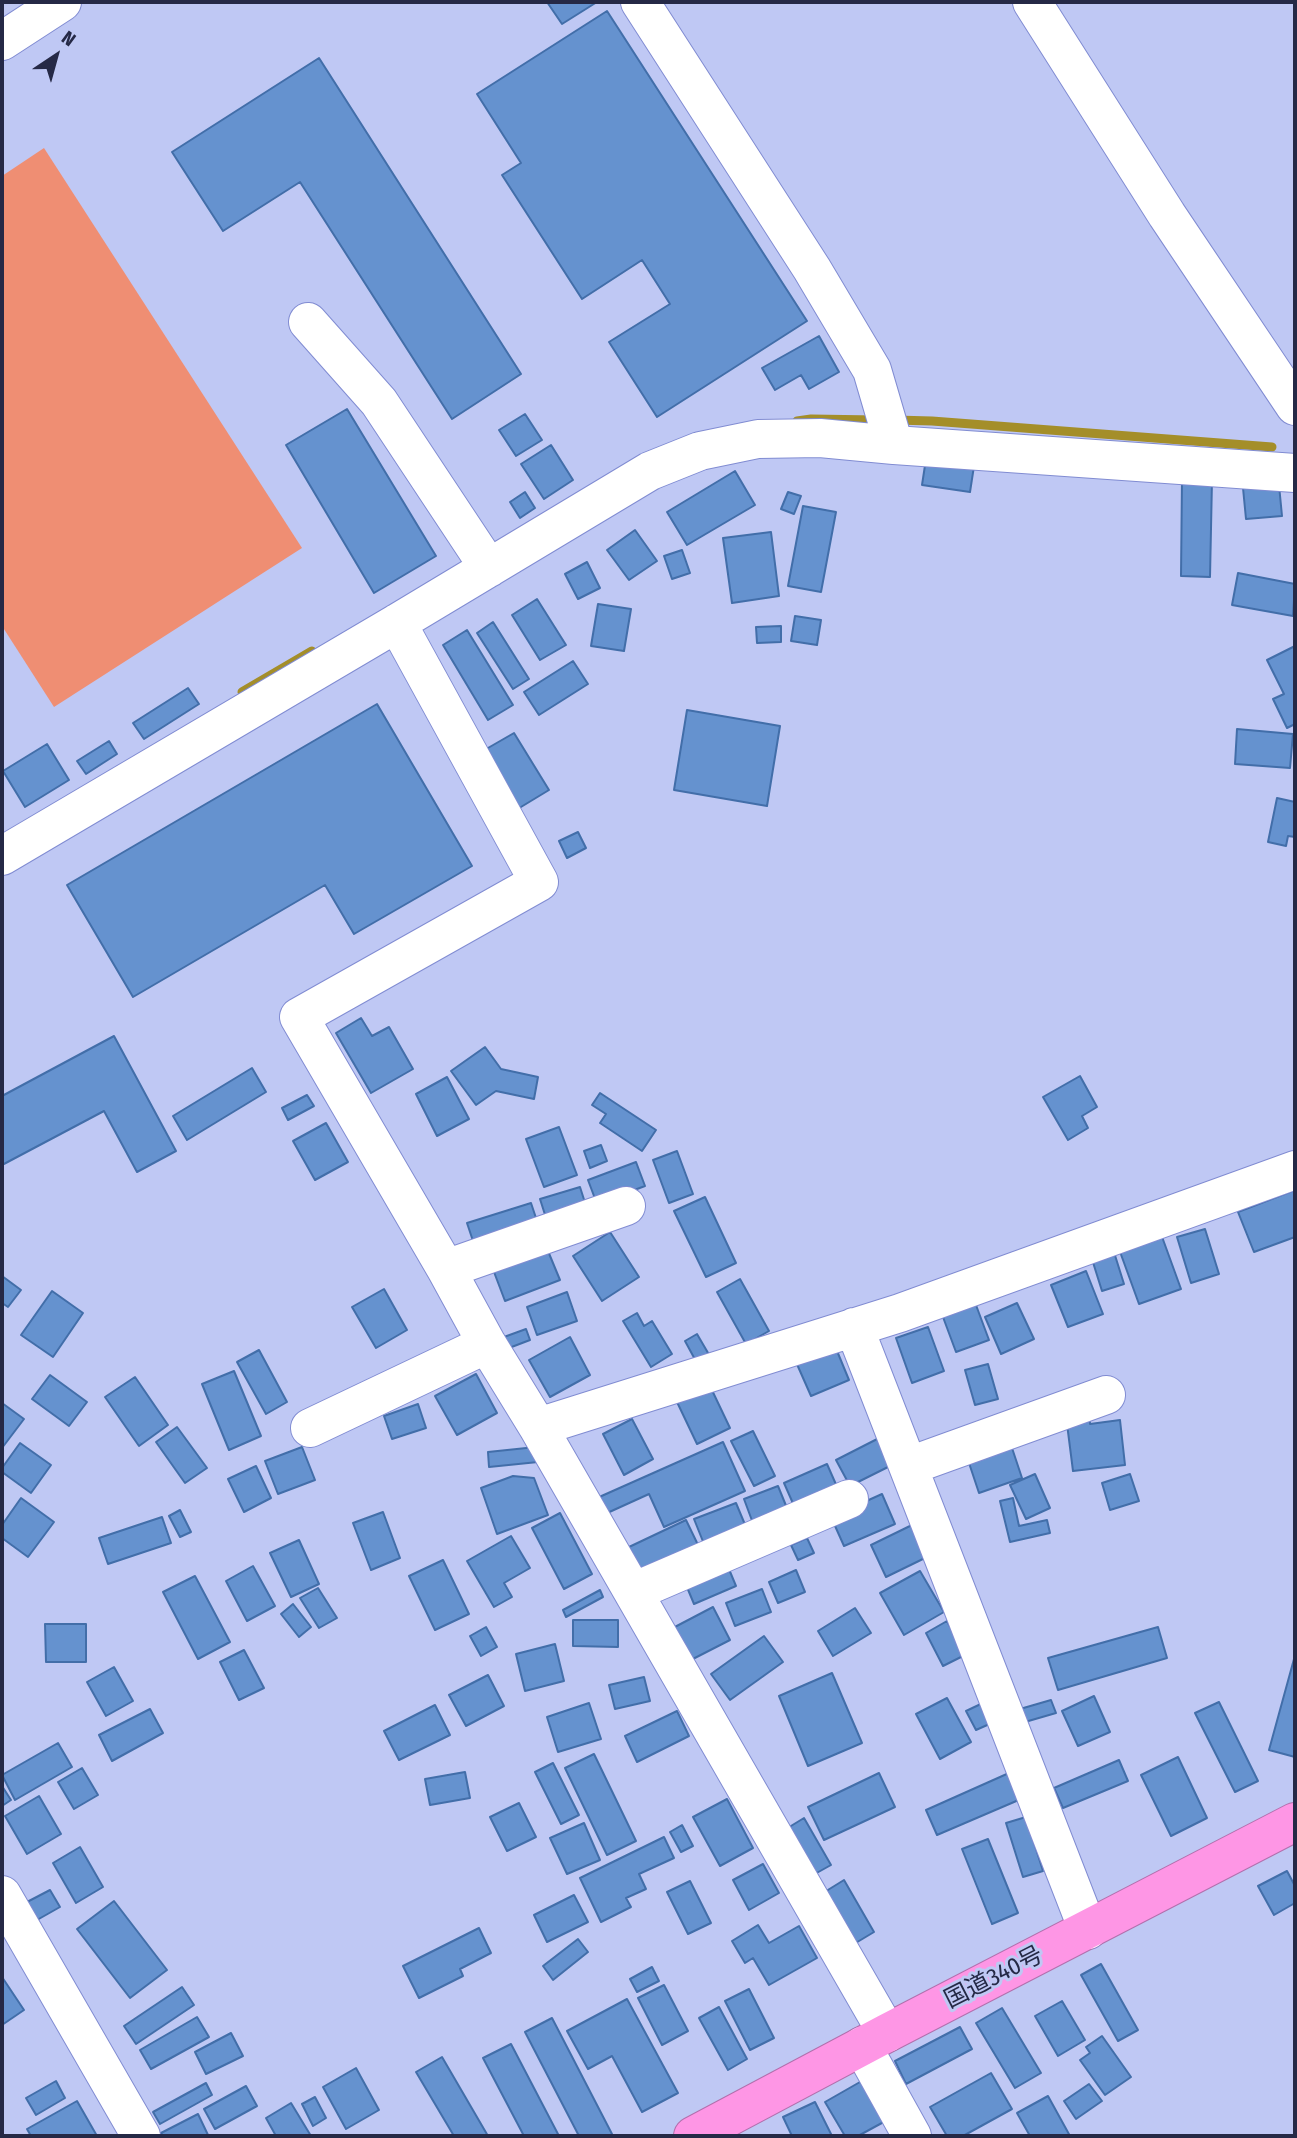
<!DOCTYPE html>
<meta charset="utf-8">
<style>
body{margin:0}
#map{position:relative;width:1297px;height:2138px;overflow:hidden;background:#bfc8f4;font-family:"Fira Sans Condensed",sans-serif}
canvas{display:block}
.frame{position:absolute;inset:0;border:4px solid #252946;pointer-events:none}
.north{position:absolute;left:21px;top:21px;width:70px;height:70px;-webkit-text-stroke:5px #bfc8f4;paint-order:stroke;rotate:36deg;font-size:19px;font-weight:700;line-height:28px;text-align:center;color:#252946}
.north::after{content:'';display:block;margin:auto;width:24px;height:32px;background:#252946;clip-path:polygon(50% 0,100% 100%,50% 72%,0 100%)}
</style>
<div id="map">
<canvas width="1297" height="2138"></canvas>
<div class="frame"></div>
<div class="north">N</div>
</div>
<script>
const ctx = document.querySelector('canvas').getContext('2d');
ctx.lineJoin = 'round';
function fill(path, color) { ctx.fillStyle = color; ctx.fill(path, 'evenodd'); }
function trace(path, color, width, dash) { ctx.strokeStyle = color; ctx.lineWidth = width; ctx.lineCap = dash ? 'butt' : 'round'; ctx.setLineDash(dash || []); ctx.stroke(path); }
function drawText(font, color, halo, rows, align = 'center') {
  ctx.font = font + ' "Fira Sans Condensed","Noto Sans JP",sans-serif'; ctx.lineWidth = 6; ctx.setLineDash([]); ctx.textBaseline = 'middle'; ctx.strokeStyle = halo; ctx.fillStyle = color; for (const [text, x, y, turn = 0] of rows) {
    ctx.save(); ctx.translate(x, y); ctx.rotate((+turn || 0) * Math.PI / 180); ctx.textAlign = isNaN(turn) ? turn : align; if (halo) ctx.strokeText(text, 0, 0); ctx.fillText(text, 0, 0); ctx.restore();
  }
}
const green = new Path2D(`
 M44,148L302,548L54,707L2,626V176Z`);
const stream = new Path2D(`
 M895,420L932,421L1272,447
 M797,421L811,419L877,420
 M242,692L312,651`);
const building = new Path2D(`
 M547,2H597L562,24Z
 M607,11L807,321L657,417L609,342L670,304L642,260L582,299L502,175L521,163L477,94Z
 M319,58L521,374L452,419L300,182L223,231L172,152Z
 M819,336L839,372L809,389L801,375L775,390L762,368Z
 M347,409L436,556L374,593L286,445Z
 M525,414L542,440L516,456L499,430Z
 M551,445L573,480L544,499L521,464Z
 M926,459L974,466L970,492L922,485Z
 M735,471L755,505L687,545L667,512Z
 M1182,479L1212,480L1210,577L1181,576Z
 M1279,485L1282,516L1246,519L1243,488Z
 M525,492L535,508L520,518L510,502Z
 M788,492L801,496L794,514L781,509Z
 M803,506L836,512L821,592L788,586Z
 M635,530L657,561L629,580L607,550Z
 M771,532L779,596L732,603L723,538Z
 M682,550L690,573L672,579L664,556Z
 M587,562L600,588L578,599L565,574Z
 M1238,573L1295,584L1293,616L1232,605Z
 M537,599L566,645L540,660L512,615Z
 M598,604L631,609L624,651L591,646Z
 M795,616L821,620L817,645L791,641Z
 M493,622L529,679L513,689L477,633Z
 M781,626V642L757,643L756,627Z
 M467,630L513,705L488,720L443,645Z
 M1295,646V724L1287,728L1273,699L1284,694L1267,660Z
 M573,661L588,684L539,715L524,692Z
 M188,688L199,704L144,739L133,723Z
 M377,704L472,866L354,934L325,885L133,997L67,885Z
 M687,710L780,726L767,806L674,790Z
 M1237,729L1293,734L1290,768L1235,764Z
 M514,733L549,790L516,810L481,752Z
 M109,741L117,754L86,774L77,761Z
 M47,744L69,780L25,807L3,771Z
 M1277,798L1295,802V837L1288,836L1286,846L1268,842Z
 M578,832L586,848L567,858L559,841Z
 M361,1018L372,1036L389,1027L413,1069L371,1093L336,1033Z
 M114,1036L176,1151L137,1172L104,1111L2,1165V1096Z
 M485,1047L501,1069L538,1077L534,1099L496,1091L476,1105L451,1071Z
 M252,1068L266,1092L187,1140L173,1116Z
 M1080,1076L1097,1107L1082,1116L1088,1128L1068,1140L1043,1097Z
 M447,1077L469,1119L437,1136L416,1094Z
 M600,1093L656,1130L642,1151L600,1123L606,1114L592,1105Z
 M307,1095L314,1106L288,1120L282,1108Z
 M326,1123L348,1162L315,1180L293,1141Z
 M559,1127L577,1175L544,1187L526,1139Z
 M601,1145L607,1161L590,1168L584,1151Z
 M677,1151L693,1194L669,1203L653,1160Z
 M636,1162L645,1186L597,1204L588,1180Z
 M580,1187L587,1209L547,1221L540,1199Z
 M1295,1190V1237L1254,1252L1238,1212Z
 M705,1197L736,1263L706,1277L674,1211Z
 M531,1203L539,1227L475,1247L467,1223Z
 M1205,1229L1219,1274L1191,1283L1177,1237Z
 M610,1232L639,1277L602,1301L573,1256Z
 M1161,1234L1181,1289L1139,1304L1119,1249Z
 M1113,1249L1124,1284L1102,1291L1091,1256Z
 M548,1251L560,1280L505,1301L494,1272Z
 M1086,1271L1103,1314L1068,1327L1051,1285Z
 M2,1276L21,1290L8,1307L2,1303Z
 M740,1279L769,1331L746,1344L717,1292Z
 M384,1289L407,1330L376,1348L352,1307Z
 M52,1291L83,1313L53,1357L21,1335Z
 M567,1292L577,1321L537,1335L527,1307Z
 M973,1297L989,1340L956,1352L940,1309Z
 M1017,1303L1034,1339L1001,1354L985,1317Z
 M637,1313L644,1326L652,1321L672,1354L651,1367L623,1321Z
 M928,1327L944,1371L912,1383L896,1338Z
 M526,1329L530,1340L509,1348L504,1337Z
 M697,1334L711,1358L698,1365L685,1341Z
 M570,1337L590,1375L550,1397L529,1360Z
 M835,1346L849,1380L811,1396L796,1362Z
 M259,1350L287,1402L266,1414L237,1362Z
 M988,1364L998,1399L975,1405L965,1370Z
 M234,1371L261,1436L229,1450L202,1384Z
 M476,1374L497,1413L457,1435L435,1396Z
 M50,1375L87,1402L69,1426L32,1399Z
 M135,1377L168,1425L139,1446L105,1397Z
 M710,1386L730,1428L697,1444L677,1402Z
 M2,1403L24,1419L2,1448Z
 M418,1404L426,1428L392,1439L384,1416Z
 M1089,1413L1090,1424L1120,1420L1125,1465L1073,1471L1066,1416Z
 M632,1419L653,1459L624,1475L603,1434Z
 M177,1427L207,1468L185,1483L156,1442Z
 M753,1431L775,1476L754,1486L731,1441Z
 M885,1435L898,1462L850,1486L836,1460Z
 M723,1442L745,1491L664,1527L649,1494L605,1514L597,1498Z
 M1010,1442L1022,1478L979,1493L967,1457Z
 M20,1443L51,1465L31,1493L2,1472V1468Z
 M302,1447L315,1480L278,1494L265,1461Z
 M536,1447L538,1462L489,1467L488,1452Z
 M827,1464L838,1489L795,1508L784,1483Z
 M256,1466L271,1498L244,1512L228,1479Z
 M1035,1474L1050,1508L1026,1519L1010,1485Z
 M1130,1474L1139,1501L1110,1510L1102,1483Z
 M513,1476L534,1478L548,1515L497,1534L481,1488Z
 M778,1486L789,1513L754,1526L744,1499Z
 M882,1494L895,1524L844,1546L831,1517Z
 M21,1498L54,1522L28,1557L2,1538V1525Z
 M1013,1498L1019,1526L1047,1520L1050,1533L1010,1542L1000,1501Z
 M736,1503L746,1527L704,1544L694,1519Z
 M180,1510L191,1532L180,1537L169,1516Z
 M383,1512L400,1558L371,1570L353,1523Z
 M560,1513L592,1574L564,1589L532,1528Z
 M162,1517L171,1543L108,1564L99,1538Z
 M686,1520L700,1549L643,1577L629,1547Z
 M912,1525L927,1557L886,1577L871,1545Z
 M511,1536L530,1568L504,1583L512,1597L494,1607L467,1561Z
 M807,1538L814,1553L798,1560L791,1545Z
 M299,1540L319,1584L291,1597L270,1553Z
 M443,1560L469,1614L435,1630L409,1576Z
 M726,1562L736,1586L694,1604L684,1580Z
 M253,1566L275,1606L247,1621L226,1581Z
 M796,1570L805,1592L778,1603L769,1582Z
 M920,1571L944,1612L904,1635L880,1593Z
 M195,1576L230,1642L198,1659L163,1592Z
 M318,1588L337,1618L319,1628L300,1598Z
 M762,1589L771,1612L735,1626L726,1603Z
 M600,1590L603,1597L566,1617L563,1610Z
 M293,1604L311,1627L299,1637L281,1614Z
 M713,1607L730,1640L687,1662L671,1629Z
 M855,1608L871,1633L833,1656L818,1631Z
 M573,1620H618V1647L573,1646Z
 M947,1621L965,1655L943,1666L926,1633Z
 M45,1624H86V1662H46Z
 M486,1627L497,1647L481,1656L470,1636Z
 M1158,1627L1167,1658L1058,1690L1048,1658Z
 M764,1636L783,1662L730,1700L711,1674Z
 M555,1644L564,1681L525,1691L516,1654Z
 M244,1650L264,1688L239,1700L220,1662Z
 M1294,1659H1295V1757L1269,1750Z
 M114,1667L133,1701L106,1716L87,1682Z
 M832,1673L862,1743L808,1766L779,1696Z
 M488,1675L504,1706L466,1726L449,1695Z
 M644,1677L650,1701L615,1709L609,1685Z
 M1094,1696L1110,1732L1078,1746L1062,1711Z
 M947,1698L971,1742L940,1759L916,1714Z
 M1051,1700L1056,1713L1025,1722L1020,1709Z
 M985,1702L994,1722L976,1730L966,1711Z
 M1219,1702L1258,1781L1235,1792L1195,1713Z
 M589,1703L601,1739L558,1752L547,1717Z
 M435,1705L450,1735L399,1760L384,1731Z
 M150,1709L163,1733L112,1761L99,1735Z
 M677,1711L689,1736L637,1762L625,1736Z
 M58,1743L72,1767L15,1800L2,1775Z
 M594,1754L636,1841L607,1855L565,1768Z
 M1178,1757L1207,1818L1171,1836L1141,1775Z
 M1119,1760L1128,1781L1063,1808L1054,1788Z
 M553,1763L579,1815L561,1824L535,1772Z
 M82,1768L98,1795L74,1809L58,1782Z
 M465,1772L470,1798L430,1805L425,1779Z
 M879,1773L895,1807L824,1840L808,1807Z
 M1009,1773L1021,1799L937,1835L926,1810Z
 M2,1786L11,1800L2,1806Z
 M39,1796L61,1834L27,1854L5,1816Z
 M727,1799L753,1848L720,1866L693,1817Z
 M519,1803L536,1837L507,1851L490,1817Z
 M1026,1817L1043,1871L1023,1877L1006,1823Z
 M804,1818L831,1865L813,1875L786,1829Z
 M584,1823L600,1860L567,1874L550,1838Z
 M682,1825L693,1846L681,1852L670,1832Z
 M664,1837L674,1858L639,1874L646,1889L626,1898L631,1907L601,1922L580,1878Z
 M988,1839L1018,1913L992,1924L962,1849Z
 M80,1847L103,1887L76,1903L53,1863Z
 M763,1864L779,1893L749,1910L733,1880Z
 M1287,1871L1295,1886V1903L1274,1915L1258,1886Z
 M844,1880L874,1932L854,1944L823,1893Z
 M690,1881L711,1923L688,1934L667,1892Z
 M50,1890L60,1907L37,1920L27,1902Z
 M574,1895L588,1922L547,1942L534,1915Z
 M114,1901L167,1970L130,1998L77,1929Z
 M758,1925L769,1943L799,1926L817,1958L769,1985L753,1958L745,1963L732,1941Z
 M479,1928L491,1953L460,1969L463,1976L419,1998L403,1966Z
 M578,1939L588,1952L553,1980L543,1966Z
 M1101,1964L1138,2030L1118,2041L1081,1975Z
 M652,1967L659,1981L637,1992L630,1979Z
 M2,1977L24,2010L2,2025Z
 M664,1985L688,2031L662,2045L638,1998Z
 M182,1987L194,2005L136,2044L124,2026Z
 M749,1989L774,2038L750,2050L725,2001Z
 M627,1999L678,2093L642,2112L612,2056L588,2069L567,2031Z
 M1062,2001L1085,2040L1058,2056L1035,2016Z
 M719,2007L747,2059L728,2070L699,2018Z
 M1002,2008L1041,2073L1015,2088L976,2023Z
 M197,2017L209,2037L151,2069L140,2050Z
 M552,2018L612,2134L609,2136H579L525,2032Z
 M960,2027L972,2049L906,2084L895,2061Z
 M231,2033L243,2056L206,2074L195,2052Z
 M1102,2036L1131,2077L1105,2095L1080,2060L1090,2053L1086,2047Z
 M511,2044L559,2136H524L483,2058Z
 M442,2057L488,2136H454L416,2072Z
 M356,2068L379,2110L346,2129L323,2087Z
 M991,2073L1012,2109L963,2136H947L930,2107Z
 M867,2078L891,2118L858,2136H845L825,2102Z
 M56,2081L65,2098L36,2115L26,2098Z
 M206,2083L212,2095L160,2124L153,2112Z
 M1089,2084L1102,2101L1076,2119L1064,2101Z
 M246,2086L257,2106L215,2129L204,2109Z
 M1048,2096L1070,2136H1030L1017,2113Z
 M315,2097L326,2118L313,2126L302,2104Z
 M77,2101L97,2136H31L27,2129Z
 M815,2102L832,2136H792L783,2117Z
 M291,2103L311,2136H276L266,2118Z
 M198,2114L208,2135L163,2136L161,2133Z`);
const minor = new Path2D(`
 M640,2L812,269L872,370L894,445
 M1032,2L1167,215L1295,406
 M2,41L62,2
 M308,322L379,402L489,568
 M397,623L539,882L299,1017L446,1269L487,1344L538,1427L887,2033
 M2,856L397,623L650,471L700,451L758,439L820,438L894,445L1295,473
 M446,1269L626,1206
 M854,1327L1088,1930
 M538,1427L900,1313L1295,1170
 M310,1428L487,1344
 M909,1466L1106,1395
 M633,1592L849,1499
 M2,1895L141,2136
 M862,2046L912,2136`);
const highway = new Path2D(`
 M693,2136L887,2033L1295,1822`);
const streetNames = [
 ["国道340号",994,1978,-27]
];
fill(green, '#ef8e73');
trace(stream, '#a48e29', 9);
fill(building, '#6592cf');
trace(building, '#426ea9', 2);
trace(minor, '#818cd2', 40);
trace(highway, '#b270ad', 40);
trace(minor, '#fff', 38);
trace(highway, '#fe96e5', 38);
drawText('24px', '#252946', '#bfc8f4', streetNames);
</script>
